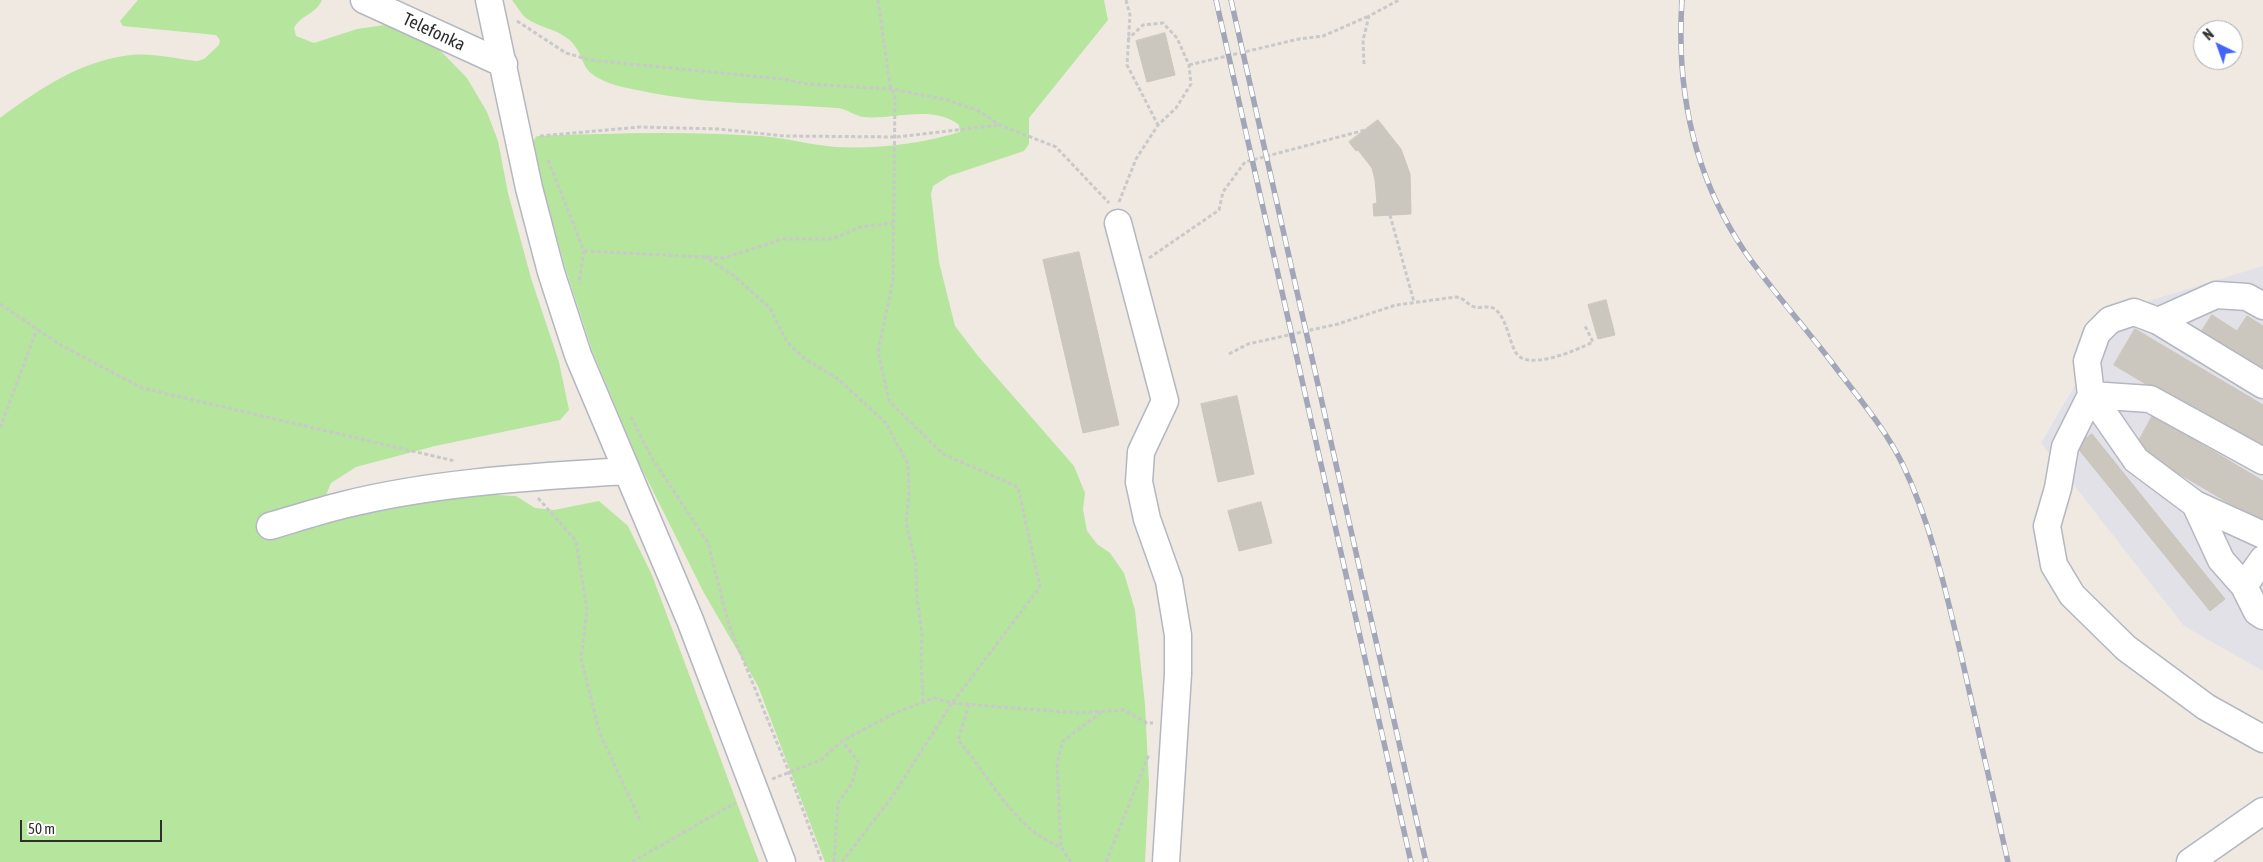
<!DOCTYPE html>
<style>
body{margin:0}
#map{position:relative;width:2263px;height:862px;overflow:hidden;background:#efe9e1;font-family:"Asap Condensed",sans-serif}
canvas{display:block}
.north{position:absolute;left:2193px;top:20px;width:50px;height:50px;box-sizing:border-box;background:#fff;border:1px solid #ababab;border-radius:50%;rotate:318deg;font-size:14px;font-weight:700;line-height:20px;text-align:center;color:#2e2e2e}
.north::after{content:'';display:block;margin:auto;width:18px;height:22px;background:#4264fb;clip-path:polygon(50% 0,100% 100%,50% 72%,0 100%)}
.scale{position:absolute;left:20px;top:820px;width:142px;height:22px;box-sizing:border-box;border:2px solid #2e2e2e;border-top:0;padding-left:6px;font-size:15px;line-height:18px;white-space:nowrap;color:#2e2e2e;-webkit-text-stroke:4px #fff;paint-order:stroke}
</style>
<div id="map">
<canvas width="2263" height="862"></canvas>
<div class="north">N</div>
<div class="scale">50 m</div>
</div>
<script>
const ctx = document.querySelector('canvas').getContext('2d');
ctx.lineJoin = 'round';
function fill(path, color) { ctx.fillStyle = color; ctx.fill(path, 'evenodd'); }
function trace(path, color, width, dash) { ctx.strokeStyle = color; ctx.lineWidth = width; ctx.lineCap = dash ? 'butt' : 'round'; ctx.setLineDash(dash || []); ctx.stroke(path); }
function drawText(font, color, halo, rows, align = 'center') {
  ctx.font = font + ' "Asap Condensed",sans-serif'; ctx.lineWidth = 4.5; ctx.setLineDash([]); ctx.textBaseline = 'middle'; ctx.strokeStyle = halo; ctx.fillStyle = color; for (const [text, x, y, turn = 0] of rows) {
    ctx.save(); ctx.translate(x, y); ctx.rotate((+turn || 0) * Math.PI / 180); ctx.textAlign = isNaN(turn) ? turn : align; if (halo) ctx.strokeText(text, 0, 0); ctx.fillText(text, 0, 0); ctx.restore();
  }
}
const industrial = new Path2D(`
 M2263,266V671L2184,626L2041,443L2119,310Z`);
const green = new Path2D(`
 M138,0H322C316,14 301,15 294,28L296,36L314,43L357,29L391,24L426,36L467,78L487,112L498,141L508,193L531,278L559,362L569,410L560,420L435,446L356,467L331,483L324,500L476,494L516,496L535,508L554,510L599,501L628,526L652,575L759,862H0V118C39,89 82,60 131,55C152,53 176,59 197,61L204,59L219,45L220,40L216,35L123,26L120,21Z
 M512,0H1104L1108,20L1029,118V144L1024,151L949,176L933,186L931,194L939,262L955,326L978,356L1074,466L1085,493L1083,509L1087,531L1097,544L1110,553L1124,573L1135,610L1145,705L1149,784L1145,862H825L758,686L704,593L640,465L592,350L565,267L533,150V141L537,136C612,133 686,131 761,136C786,138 811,145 836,147C878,149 920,144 960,132L959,125C933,104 894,120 863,117C855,116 847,109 838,108C772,103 707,105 642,91C626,88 605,84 592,74C580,65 583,50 567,38C554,28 538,27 526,18C521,14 516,5 512,0Z`);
const building = new Path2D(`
 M1165,33L1175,75L1147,82L1136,41Z
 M1378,120L1401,149L1410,174L1411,214L1374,216L1373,204L1377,203L1375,180L1372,168L1358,150L1356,151L1349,142Z
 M1079,252L1119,425L1083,433L1043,260Z
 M1606,300L1615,335L1598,339L1588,305Z
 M2212,315L2237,331L2247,316L2263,326V372L2200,334Z
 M2135,329L2263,405V454L2114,365Z
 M1237,396L1254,474L1218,482L1201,404Z
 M2153,415L2263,481V523L2135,448Z
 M2092,434L2225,599L2210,611L2076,446Z
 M1261,502L1272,543L1239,551L1228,511Z`);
const path = new Path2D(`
 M1126,0L1130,15L1127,65L1158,125
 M517,21L566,53L590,60L783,79L806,84L892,89L947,100L977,110L1000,125L1056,147L1109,203
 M1364,64L1363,40L1369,16L1399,0
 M1189,65L1299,39L1323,36L1369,16
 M540,136L640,127L719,129L784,136L896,137L1000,125
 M548,160L584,251L579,284
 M1119,202L1136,159L1158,125L1176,108L1191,84L1189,65L1177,38L1163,23L1143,25L1128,39
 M1390,215L1414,302
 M584,251L724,258L783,239H832L861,227L892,223
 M704,256L734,276L770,308L787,342L804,358L838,379L886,423L908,464L909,495L906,523L916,564L917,598L922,634L921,660L923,702
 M1149,258L1219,210L1223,192L1245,162L1365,130
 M0,304L59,344L142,388L455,461
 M1229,354L1248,344L1338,324L1396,305L1456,297C1464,298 1466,303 1472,306C1479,310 1488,304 1495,309C1507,319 1508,338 1515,351C1525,373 1577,350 1593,342L1584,324
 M631,417L652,458L708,543L729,625L789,772L822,862
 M0,428L37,329
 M538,498L576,541L587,610L581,658L600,734L641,822
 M969,704L958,740C990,776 1013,829 1061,847
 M772,779L821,760L842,741L895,713L934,698L952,703L1077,713L1124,710L1147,723H1153
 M632,862L735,803
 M834,862L838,803L852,783L858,761L842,741
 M842,862L892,797L952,703L1040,587L1018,487L943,454L889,401L878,352L893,280L895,95L890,86L878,0
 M1071,862L1061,847L1057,763L1063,741L1103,711
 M1106,862L1149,754`);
const minor = new Path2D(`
 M364,0L504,64
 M489,0L529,188L551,272L578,355L690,620L782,862
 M1118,223L1165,401L1141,452L1139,482L1147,519L1169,581L1178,635V674L1166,862
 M2158,321L2216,295L2247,297L2263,306
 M2263,385L2158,321L2134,312L2110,320L2097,333L2087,361L2091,395L2065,447L2058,488L2047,526L2054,565L2072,595L2126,648L2206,707L2263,739
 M2091,395L2136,460L2195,504L2221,560L2244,586L2257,612L2263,616
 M2091,395L2150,399L2263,461
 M2195,504L2263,535
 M270,526C294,519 319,511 343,505C435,482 532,477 626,471
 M2244,586L2263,559
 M2190,862L2263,811`);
const rail = new Path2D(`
 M1216,0L1411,862
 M1231,0L1426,862
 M1682,0C1676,90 1694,177 1745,252C1771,289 1802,324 1830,360C1855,394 1884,426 1903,465C1932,526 1946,593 1962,659C1977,727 1993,794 2008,862`);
const streetNames = [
 ["Telefonka",434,32,25]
];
fill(industrial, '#e3e1e8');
fill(green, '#b6e59e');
fill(building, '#cbc7bf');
trace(building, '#cbc5ba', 1);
trace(minor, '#b4b7c1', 29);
trace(path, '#c9c9c9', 3, [4, 2.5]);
trace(minor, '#fff', 26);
trace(rail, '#a3a6b8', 5.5);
trace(rail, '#fff', 4, [11]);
drawText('18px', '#2e2e2e', '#fff', streetNames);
</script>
